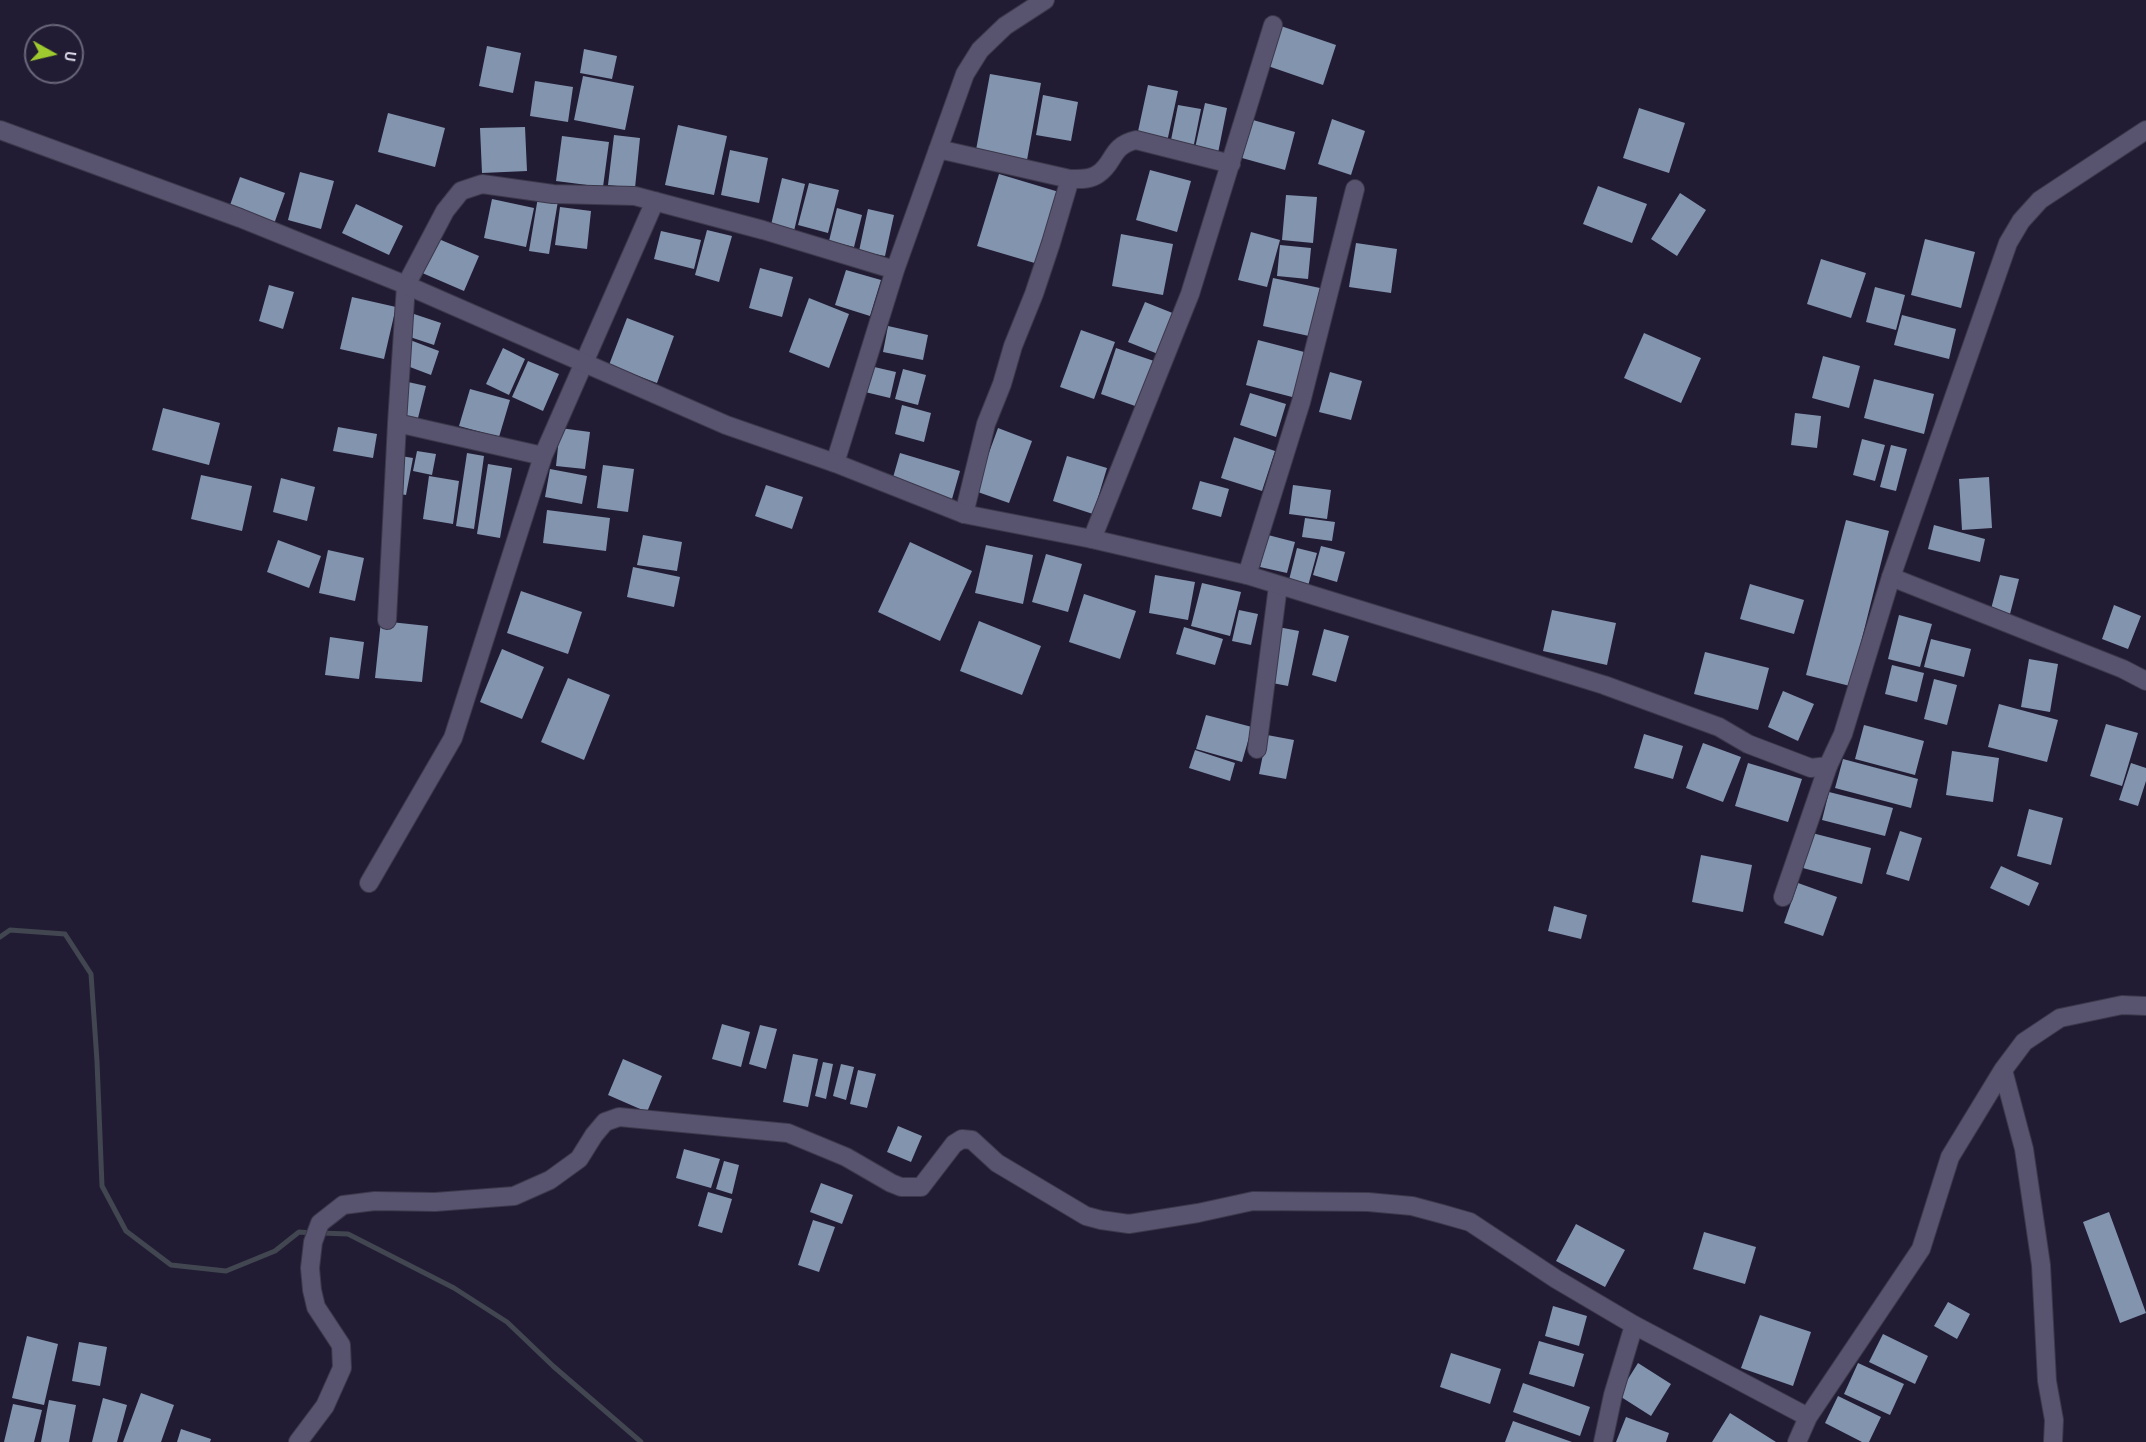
<!DOCTYPE html>
<style>
body{margin:0}
#map{position:relative;width:2146px;height:1442px;overflow:hidden;background:#211c33;font-family:"Alegreya Sans",sans-serif}
canvas{display:block}
.north{position:absolute;left:24px;top:24px;width:60px;height:60px;box-sizing:border-box;background:#211c33;border:2px solid #6a667a;border-radius:50%;rotate:98deg;font-size:16px;font-weight:700;line-height:24px;text-align:center;color:#d8d5e5}
.north::after{content:'';display:block;margin:auto;width:21px;height:27px;background:#9eca2f;clip-path:polygon(50% 0,100% 100%,50% 72%,0 100%)}
</style>
<div id="map">
<canvas width="2146" height="1442"></canvas>
<div class="north">U</div>
</div>
<script>
const ctx = document.querySelector('canvas').getContext('2d');
ctx.lineJoin = 'round';
function trace(path, color, width, dash) { ctx.strokeStyle = color; ctx.lineWidth = width; ctx.lineCap = dash ? 'butt' : 'round'; ctx.setLineDash(dash || []); ctx.stroke(path); }
function fill(path, color) { ctx.fillStyle = color; ctx.fill(path, 'evenodd'); }
const stream = new Path2D(`
 M0,937L10,930L65,934L91,974L97,1061L102,1186L126,1231L171,1265L226,1271L275,1251L299,1232L312,1233
 M321,1233L348,1234L454,1288L507,1322L553,1366L641,1442`);
const building = new Path2D(`
 M1278,25L1336,45L1323,85L1265,65Z
 M487,46L521,53L513,93L479,86Z
 M584,49L617,56L612,79L580,73Z
 M990,74L1041,83L1027,160L976,150Z
 M583,76L634,86L625,130L574,120Z
 M535,81L573,87L568,122L530,116Z
 M1148,85L1178,91L1167,142L1137,136Z
 M1043,95L1078,102L1071,141L1036,135Z
 M1205,103L1227,108L1218,153L1195,148Z
 M1178,105L1201,109L1193,149L1170,145Z
 M1639,108L1685,123L1669,173L1623,158Z
 M388,113L445,128L435,167L378,152Z
 M1332,119L1365,131L1351,175L1318,164Z
 M1253,120L1295,132L1285,170L1242,158Z
 M678,125L727,136L714,195L665,185Z
 M525,127L527,171L482,173L480,128Z
 M614,135L640,138L635,188L608,185Z
 M562,136L609,142L603,187L556,181Z
 M730,150L768,158L759,203L721,195Z
 M1150,170L1191,181L1177,232L1136,220Z
 M300,172L334,181L321,229L288,220Z
 M999,174L1059,192L1038,264L977,246Z
 M240,177L285,193L274,224L229,208Z
 M782,178L805,184L794,231L771,225Z
 M809,183L839,190L828,233L798,225Z
 M1598,186L1647,204L1632,243L1583,224Z
 M1680,193L1706,210L1677,256L1651,239Z
 M1286,195L1317,197L1313,243L1282,240Z
 M538,197L558,201L549,254L529,251Z
 M492,199L534,208L526,247L484,238Z
 M356,204L403,226L389,255L342,233Z
 M560,207L591,211L587,249L555,245Z
 M837,208L862,215L854,247L829,241Z
 M868,209L894,215L885,256L859,251Z
 M707,230L732,236L719,282L695,275Z
 M661,231L701,240L694,269L654,259Z
 M1251,232L1280,240L1267,287L1238,280Z
 M1121,234L1173,244L1163,295L1112,286Z
 M434,237L479,256L464,291L420,272Z
 M1925,239L1975,252L1961,308L1911,295Z
 M1356,243L1397,249L1391,293L1349,287Z
 M1280,245L1311,248L1308,279L1277,276Z
 M1821,259L1866,273L1851,318L1807,304Z
 M760,268L793,277L782,317L749,308Z
 M846,270L881,280L870,316L835,305Z
 M1273,278L1320,288L1309,336L1263,326Z
 M269,285L294,292L283,329L259,321Z
 M1875,287L1905,295L1896,330L1866,322Z
 M352,297L396,307L384,359L340,349Z
 M809,298L849,314L829,368L789,352Z
 M1145,302L1175,314L1158,354L1128,342Z
 M411,313L441,323L434,345L404,335Z
 M1902,315L1956,329L1949,359L1894,345Z
 M627,318L674,336L657,383L609,365Z
 M888,326L928,335L923,360L883,352Z
 M1081,330L1115,342L1094,399L1060,387Z
 M1644,333L1701,358L1681,403L1624,378Z
 M410,340L439,351L431,375L402,364Z
 M1258,340L1308,353L1296,398L1246,385Z
 M503,348L525,359L509,395L486,384Z
 M1116,348L1154,361L1138,407L1101,394Z
 M1823,356L1860,366L1849,408L1812,398Z
 M528,361L559,374L543,411L512,397Z
 M870,366L896,372L890,398L865,392Z
 M903,369L926,375L918,405L895,399Z
 M1330,372L1362,381L1351,420L1319,412Z
 M1874,379L1934,394L1924,434L1864,418Z
 M408,382L426,386L417,422L399,418Z
 M470,389L510,400L499,437L459,426Z
 M1250,393L1286,404L1276,437L1240,425Z
 M902,405L931,413L924,442L895,434Z
 M163,408L220,423L209,465L152,450Z
 M1795,413L1821,416L1817,448L1791,445Z
 M338,427L377,434L373,458L333,451Z
 M560,428L590,432L585,469L556,466Z
 M998,428L1032,441L1009,503L975,491Z
 M1234,437L1275,451L1262,491L1221,478Z
 M1862,439L1885,445L1875,481L1853,475Z
 M1891,445L1907,449L1896,491L1880,487Z
 M417,451L436,454L432,475L413,471Z
 M467,453L484,456L474,529L456,526Z
 M900,453L960,471L952,499L892,481Z
 M401,456L413,458L406,495L394,493Z
 M1067,456L1107,468L1093,514L1053,501Z
 M488,464L512,468L500,538L477,534Z
 M603,465L634,469L628,512L597,508Z
 M550,469L587,476L582,504L545,497Z
 M201,475L252,486L242,531L191,519Z
 M429,476L459,481L453,524L423,519Z
 M1989,477L1992,528L1962,530L1959,479Z
 M281,478L315,487L307,521L273,512Z
 M1200,481L1229,489L1221,517L1192,509Z
 M766,485L803,497L792,529L755,516Z
 M1293,485L1331,490L1327,519L1289,514Z
 M547,510L610,518L606,551L543,543Z
 M1305,518L1335,522L1332,541L1302,537Z
 M1846,520L1889,531L1850,686L1806,675Z
 M1934,525L1985,539L1980,562L1928,549Z
 M643,535L682,542L677,571L637,565Z
 M1268,535L1295,542L1287,573L1260,567Z
 M278,540L321,556L309,588L267,572Z
 M910,542L972,571L940,641L878,612Z
 M986,545L1033,555L1023,604L975,593Z
 M1321,546L1345,552L1337,582L1313,575Z
 M1297,548L1317,553L1308,586L1289,580Z
 M328,550L364,558L355,601L319,593Z
 M1046,554L1082,564L1068,612L1032,602Z
 M633,567L680,577L674,607L627,597Z
 M1155,575L1195,582L1188,620L1149,613Z
 M2000,575L2019,579L2010,614L1991,609Z
 M1202,583L1241,592L1230,636L1191,626Z
 M1750,584L1804,600L1794,634L1740,619Z
 M521,591L582,612L568,654L507,633Z
 M1084,594L1136,611L1120,659L1069,642Z
 M2114,605L2141,616L2128,649L2102,639Z
 M1239,610L1258,614L1251,645L1232,641Z
 M1552,610L1616,623L1607,665L1543,651Z
 M1899,615L1932,624L1920,667L1888,659Z
 M381,621L428,626L422,682L375,678Z
 M979,621L1041,646L1022,695L960,671Z
 M1184,627L1223,639L1215,665L1176,654Z
 M1278,627L1299,631L1288,686L1267,682Z
 M1324,629L1349,636L1336,682L1312,675Z
 M330,637L364,642L359,679L325,675Z
 M1931,639L1971,649L1964,677L1924,667Z
 M502,649L544,667L522,719L480,702Z
 M1705,652L1769,668L1758,710L1694,694Z
 M2029,659L2058,664L2050,712L2021,707Z
 M1892,665L1924,673L1917,702L1885,694Z
 M568,678L610,695L584,760L541,742Z
 M1934,679L1957,685L1947,725L1924,719Z
 M1783,691L1814,704L1798,741L1768,727Z
 M1999,704L2058,720L2047,762L1988,747Z
 M1206,715L1252,727L1242,762L1196,749Z
 M2106,724L2138,733L2122,786L2090,776Z
 M1864,725L1924,741L1915,775L1855,759Z
 M1644,734L1683,746L1673,779L1634,768Z
 M1267,735L1294,740L1286,779L1259,774Z
 M1703,743L1741,757L1723,802L1686,788Z
 M1195,750L1235,763L1230,781L1189,768Z
 M1952,751L1999,758L1993,802L1946,795Z
 M1843,759L1918,779L1911,808L1835,788Z
 M1748,763L1802,779L1788,822L1735,806Z
 M2131,763L2146,768V781L2138,806L2119,800Z
 M1829,792L1893,808L1885,836L1822,820Z
 M2029,809L2063,818L2051,865L2017,856Z
 M1900,831L1922,838L1909,881L1886,874Z
 M1812,833L1871,848L1862,884L1803,868Z
 M1701,855L1752,865L1743,912L1692,902Z
 M2001,866L2039,883L2029,906L1990,888Z
 M1798,883L1837,897L1823,936L1784,923Z
 M1554,906L1587,915L1581,939L1548,931Z
 M722,1024L750,1032L741,1067L712,1059Z
 M760,1025L777,1029L766,1069L749,1064Z
 M793,1054L818,1059L808,1107L783,1102Z
 M623,1059L662,1076L647,1112L608,1095Z
 M823,1062L833,1064L826,1099L815,1096Z
 M841,1064L854,1067L846,1100L833,1096Z
 M858,1070L876,1074L867,1108L850,1104Z
 M898,1126L922,1136L911,1162L887,1152Z
 M684,1149L720,1159L711,1188L676,1178Z
 M724,1161L739,1165L732,1194L716,1189Z
 M821,1183L853,1195L842,1224L810,1212Z
 M708,1192L732,1199L722,1233L698,1226Z
 M2109,1212L2146,1313L2120,1323L2083,1222Z
 M813,1220L835,1227L819,1272L798,1265Z
 M1576,1224L1625,1250L1605,1287L1556,1261Z
 M1704,1232L1756,1247L1745,1284L1693,1269Z
 M1948,1302L1970,1314L1957,1339L1934,1326Z
 M1553,1306L1587,1316L1579,1346L1545,1336Z
 M1760,1315L1811,1332L1793,1386L1741,1368Z
 M1883,1334L1928,1356L1915,1384L1869,1362Z
 M27,1336L58,1344L44,1405L12,1398Z
 M1539,1341L1584,1354L1574,1387L1529,1374Z
 M79,1342L107,1347L100,1386L72,1381Z
 M1451,1353L1501,1369L1490,1404L1440,1387Z
 M1638,1363L1671,1384L1651,1416L1618,1395Z
 M1858,1363L1904,1384L1890,1415L1844,1394Z
 M1523,1383L1590,1407L1580,1436L1513,1412Z
 M141,1393L174,1405L161,1442H123Z
 M1838,1396L1881,1417L1869,1442H1862L1825,1423Z
 M103,1398L127,1405L117,1442H92Z
 M49,1400L76,1405L69,1442H41Z
 M13,1404L42,1410L34,1442H4Z
 M1730,1413L1776,1442H1712Z
 M1626,1417L1669,1433L1666,1442H1616Z
 M1513,1421L1572,1442H1505Z
 M181,1429L211,1439L210,1442H177Z`);
const minor = new Path2D(`
 M938,149L1070,179C1080,179 1090,180 1098,174C1115,163 1110,146 1136,140L1231,164
 M397,423L543,456
 M835,463L895,270L965,74L980,50L1005,26L1045,0
 M964,514L986,424L1002,384L1013,346L1034,294L1051,243L1070,179
 M1092,539L1190,294L1273,25
 M1247,575L1301,402L1355,189
 M1891,577L2123,669L2146,681
 M387,620L397,423L406,285L445,211L461,191L482,184L553,194L635,196L763,230L895,270
 M1257,749L1278,586
 M369,883L453,738L543,456L655,201
 M1783,897L1828,766
 M2003,1070L2024,1149L2041,1265L2047,1381L2054,1420L2053,1442
 M298,1442L325,1406L342,1368L341,1345L316,1307L312,1290L310,1268L313,1242L320,1223L343,1205L375,1201L435,1202L514,1196L550,1180L579,1159L594,1135L605,1122L619,1117L788,1133L846,1157L891,1183L901,1187H921L954,1144L962,1139L972,1140L997,1163L1086,1216L1101,1220L1129,1224L1198,1213L1253,1201L1368,1202L1412,1206L1442,1214L1470,1222L1556,1279L1634,1325L1808,1417
 M1603,1442L1613,1395L1634,1325
 M1797,1442L1808,1417L1921,1249L1950,1157L2003,1070L2024,1042L2060,1018L2122,1005L2146,1006`);
const tertiary = new Path2D(`
 M0,130L240,218L406,285L726,425L835,463L964,514L1092,539L1247,575L1604,685L1719,727L1748,744L1811,768L1828,766L1843,734L1891,577L2008,243L2021,221L2040,200L2146,130`);
trace(stream, '#414650', 5);
fill(building, '#8394af');
trace(minor, '#3c384b', 20);
trace(tertiary, '#3c384b', 20);
trace(minor, '#58536f', 18);
trace(tertiary, '#58536f', 18);
</script>
